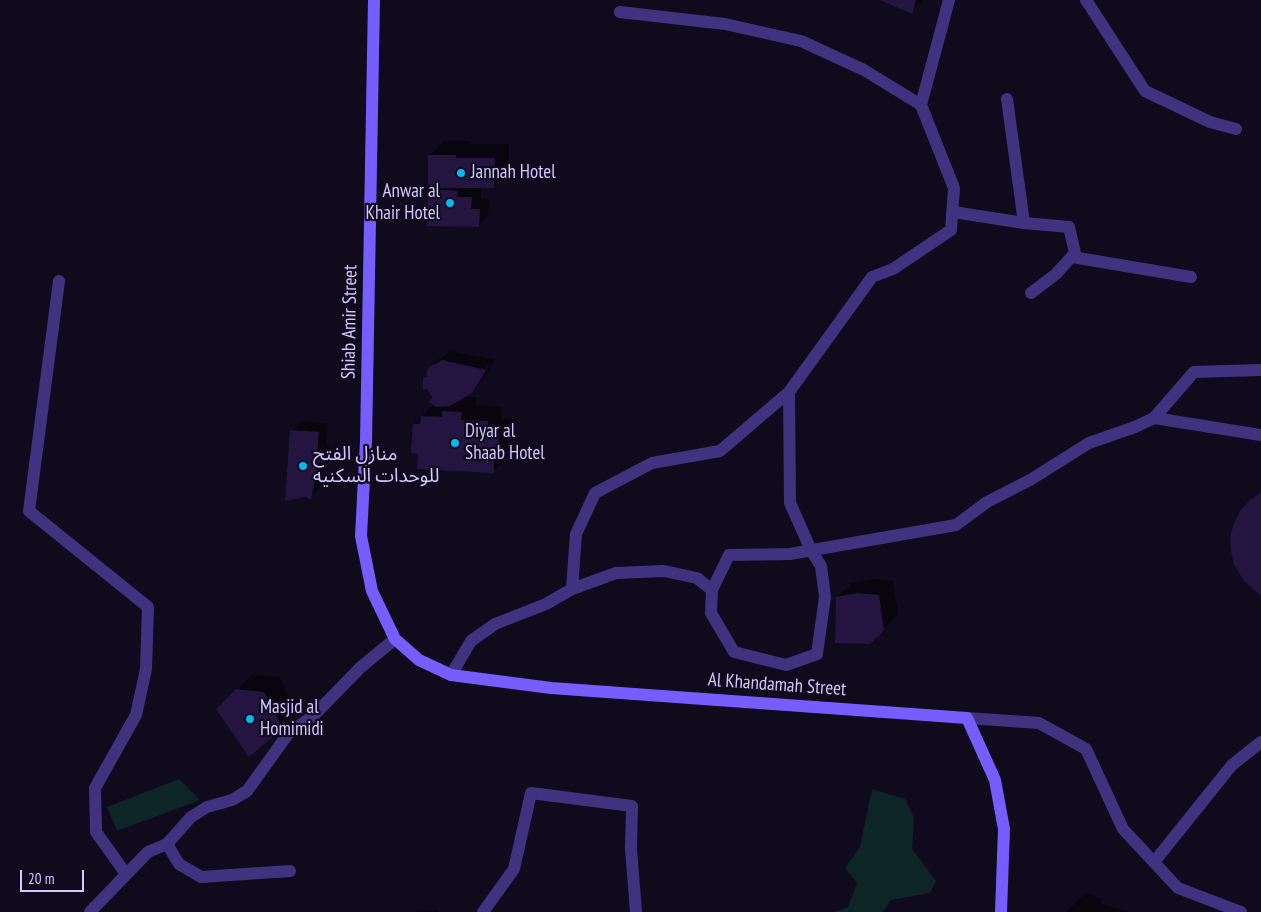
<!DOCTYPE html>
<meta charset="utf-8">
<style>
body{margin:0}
#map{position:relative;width:1261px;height:912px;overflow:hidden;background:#100a1d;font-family:"PT Sans Narrow",sans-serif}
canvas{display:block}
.scale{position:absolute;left:20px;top:870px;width:64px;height:22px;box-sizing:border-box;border:2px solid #d4c6ff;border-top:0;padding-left:6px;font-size:15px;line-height:18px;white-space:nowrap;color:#d4c6ff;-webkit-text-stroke:4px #100a1d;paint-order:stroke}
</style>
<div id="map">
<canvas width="1261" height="912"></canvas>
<div class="scale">20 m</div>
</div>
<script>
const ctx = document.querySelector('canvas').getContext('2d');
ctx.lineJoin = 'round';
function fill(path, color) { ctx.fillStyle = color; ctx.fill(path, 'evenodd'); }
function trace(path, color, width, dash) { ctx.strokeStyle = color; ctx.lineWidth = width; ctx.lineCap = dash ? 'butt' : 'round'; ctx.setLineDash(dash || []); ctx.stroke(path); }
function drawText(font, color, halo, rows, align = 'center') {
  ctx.font = font + ' "PT Sans Narrow","Noto Sans Arabic",sans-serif'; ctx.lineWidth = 4.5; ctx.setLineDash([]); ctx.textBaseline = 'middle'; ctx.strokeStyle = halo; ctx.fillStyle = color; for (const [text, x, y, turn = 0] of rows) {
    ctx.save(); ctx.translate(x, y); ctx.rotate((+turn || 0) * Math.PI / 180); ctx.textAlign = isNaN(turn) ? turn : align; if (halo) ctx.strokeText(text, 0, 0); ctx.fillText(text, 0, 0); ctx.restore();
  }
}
const green = new Path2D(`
 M179,779L200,800L117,831L107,807Z
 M872,789L905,799L914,818L912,849L936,881L930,893L891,900L883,912H834L848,907L857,883L845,868L860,847Z`);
const shadow = new Path2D(`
 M883,0H922L911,12Z
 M444,141H470V144H509V172L494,187H481V199L489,200L488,216L478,226L430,190L433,186L429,156Z
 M452,351L495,360L481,382L478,385L490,365L488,364L474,388H475L463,397H476V405L502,407V418L513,419L512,437L508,441V457L493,472L419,452L414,424L434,404L424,378L429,374V369L439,359Z
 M301,421L328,423L327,443L329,447L320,488L310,497L292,430Z
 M874,579L893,581L898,614L870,643L837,597L852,583Z
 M252,675L279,677L297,713L282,727L218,709Z
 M1086,892L1101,899V904L1131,912H1066Z
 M438,910V912H415Z`);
const building = new Path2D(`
 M880,0H916L912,14Z
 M428,155H456V158H495L494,188H428Z
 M428,189L458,191L457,197H472L471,209H480L479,227L427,226Z
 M442,360L486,370L472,393L450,406L436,407L429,402L432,397L427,389L423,390V377H427V369Z
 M442,411L462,412L461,420L488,421V433H499L498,453H494V473L417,469L418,454L411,453L413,424H420L421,416L442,417Z
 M290,430L319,432L317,453L320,457L311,499L304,497L285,501Z
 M1261,492V596L1244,581L1234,565L1231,551L1230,539L1233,526L1240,511L1250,500Z
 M858,593L879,595L884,630L870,644L835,643L836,597Z
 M236,689L264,692L283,728L249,757L216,709Z`);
const lane = new Path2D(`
 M167,844L179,864L201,877L290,871`);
const street = new Path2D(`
 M1086,0L1145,91L1210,122L1236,129
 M620,12L725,24L801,41L864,70L921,105
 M953,212L1024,223L1007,99
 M1024,223L1069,227L1075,253L1056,274L1031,293
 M1072,257L1191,277
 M59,281L29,511L148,607L146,669L136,715L95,788L96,832L126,874
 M1154,418L1261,435
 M572,589L616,573L664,571L697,578L712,590L711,613L734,652L786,665L817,654L825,597L821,566L811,550L790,503L789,392
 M712,590L729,555L790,554L956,525L987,502L1030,480L1089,443L1135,427L1154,418L1194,372L1261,370
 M451,675L471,641L495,624L546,604L572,589L576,534L595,493L652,463L720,451L789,392L872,277L893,269L951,230L954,188L921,105L949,0
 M967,718L1039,723L1086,749L1123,829L1178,888L1241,912
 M1154,862L1232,765L1261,742
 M90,912L148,852L167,844L191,817L207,807L232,800L247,791L288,734L314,715L361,667L395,639
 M483,912L514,869L531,793L632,806L631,849L636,912`);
const secondary = new Path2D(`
 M374,0L366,441L361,536L372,591L395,639L419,660L451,675L551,688L967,718L995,780L1004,829L1001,912`);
const markers = [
 [461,173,5,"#00baf1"],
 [450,203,5,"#00baf1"],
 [455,443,5,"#00baf1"],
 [303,466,5,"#00baf1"],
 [250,719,5,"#00baf1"]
];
const poiNames = [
 ["Jannah Hotel",471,173],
 ["Anwar al",440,192,"right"],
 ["Khair Hotel",440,214,"right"],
 ["Diyar al",465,432],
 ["Shaab Hotel",465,454],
 ["منازل الفتح",313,455],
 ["للوحدات السكنيه",313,477],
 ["Masjid al",260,708],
 ["Homimidi",260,730]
];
const streetNames = [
 ["Shiab Amir Street",350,322,-89],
 ["Al Khandamah Street",777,685,4]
];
fill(green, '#0d2527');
fill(shadow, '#0007');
fill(building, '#23153f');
trace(lane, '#3f327f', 12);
trace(street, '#3f327f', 12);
trace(secondary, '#765dff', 12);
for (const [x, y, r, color] of markers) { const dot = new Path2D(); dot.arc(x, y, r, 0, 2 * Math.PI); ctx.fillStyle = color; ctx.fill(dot); trace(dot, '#100a1d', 2); }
drawText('19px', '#d4c6ff', '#100a1d', poiNames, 'left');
drawText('19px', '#d4c6ff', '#100a1d', streetNames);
</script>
